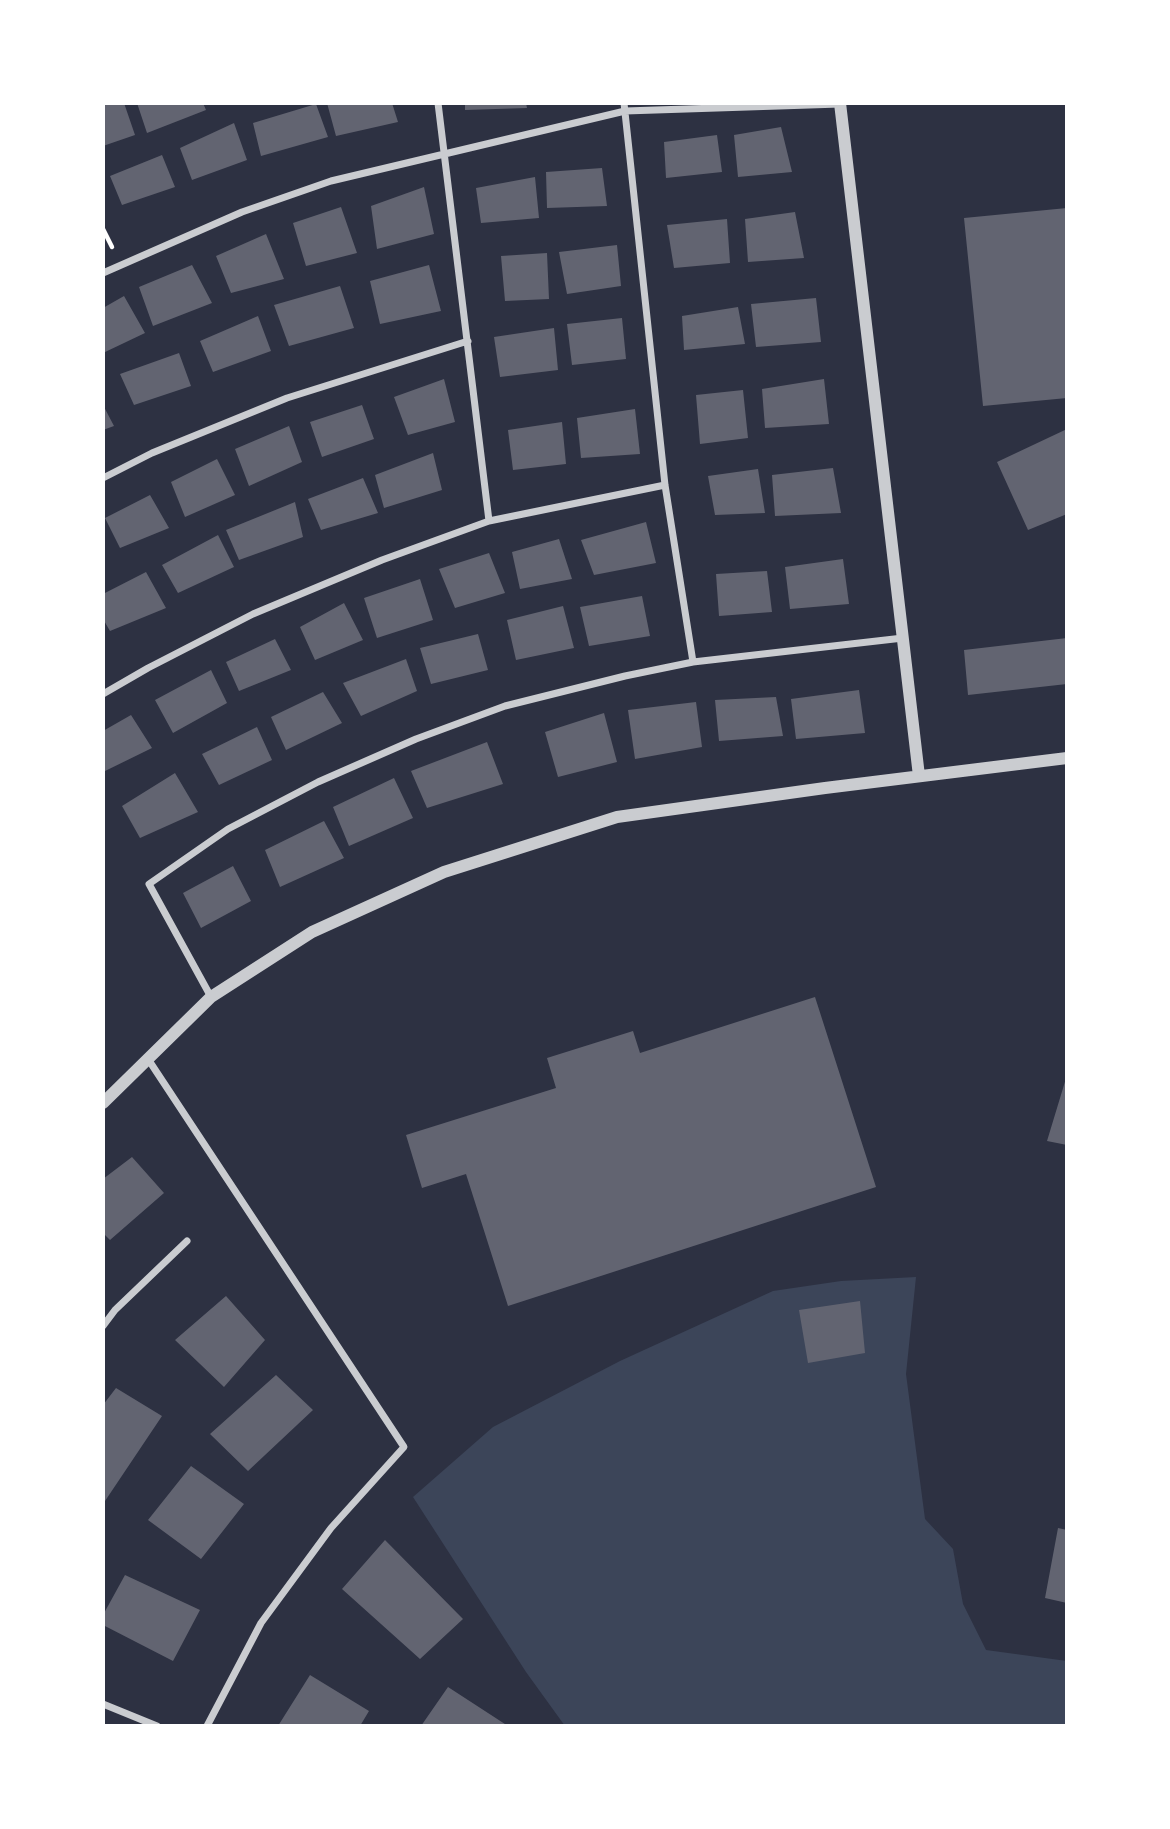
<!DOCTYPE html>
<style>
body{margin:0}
#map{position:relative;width:1170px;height:1829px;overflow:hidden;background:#2d3142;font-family:Quicksand,sans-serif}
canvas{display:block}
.frame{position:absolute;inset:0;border:105px solid #fff;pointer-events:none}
</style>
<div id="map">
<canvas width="1170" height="1829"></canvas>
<div class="frame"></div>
</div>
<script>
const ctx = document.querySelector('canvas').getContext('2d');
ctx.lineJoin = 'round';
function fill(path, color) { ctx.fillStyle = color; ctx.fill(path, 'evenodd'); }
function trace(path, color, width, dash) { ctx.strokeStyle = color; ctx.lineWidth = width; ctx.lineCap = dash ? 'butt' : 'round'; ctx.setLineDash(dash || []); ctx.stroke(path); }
const green = new Path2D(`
 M916,1277L906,1374L925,1519L953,1549L963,1604L986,1650L1067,1661V1726H565L526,1672L413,1497L493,1427L620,1361L773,1291L841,1281Z`);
const building = new Path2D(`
 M124,103L135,135L103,146V104Z
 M137,103H203L206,110L147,133Z
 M327,103H392L398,122L336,136Z
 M465,103H526L527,108L465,110Z
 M316,104L328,137L261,156L253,123Z
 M234,123L247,160L192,180L180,148Z
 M781,127L792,172L738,177L734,135Z
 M717,135L722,172L666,178L664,142Z
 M162,155L175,187L122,205L110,176Z
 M602,168L607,206L547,208L546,172Z
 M535,177L539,218L481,223L476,188Z
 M424,187L434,234L377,249L371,206Z
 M341,207L357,253L306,266L293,223Z
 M1067,208V398L983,406L964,218Z
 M795,212L804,258L748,262L745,219Z
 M727,219L730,263L674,268L667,225Z
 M266,234L284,279L231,293L216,256Z
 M617,245L621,286L567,294L559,252Z
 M547,253L549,299L505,301L501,256Z
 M192,265L212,303L153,326L139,287Z
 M429,265L441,311L380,324L370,281Z
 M340,286L354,328L289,346L274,305Z
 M124,296L145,333L103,353V308Z
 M816,298L821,342L756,347L751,304Z
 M738,307L745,344L684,350L682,316Z
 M258,316L271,351L213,372L200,341Z
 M622,318L626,359L572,365L567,324Z
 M554,328L558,370L500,377L494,337Z
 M179,353L191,386L134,405L120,374Z
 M444,379L455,422L408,435L394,397Z
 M824,379L829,424L765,428L762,389Z
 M743,390L748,438L700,444L696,395Z
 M103,405L114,426L103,430Z
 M362,405L374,439L322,457L310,422Z
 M635,409L640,454L581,458L577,418Z
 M562,422L566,464L513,470L508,430Z
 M289,426L302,462L249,486L235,449Z
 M1067,429V514L1028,530L997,462Z
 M433,453L442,490L384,508L375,475Z
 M217,459L235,495L185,517L171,482Z
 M833,468L841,513L775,516L772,475Z
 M758,469L765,513L715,515L708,476Z
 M363,478L378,513L321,530L308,499Z
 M150,495L169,528L120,548L105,518Z
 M295,502L303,537L239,560L226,530Z
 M646,522L656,563L594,575L581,540Z
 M218,535L234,567L178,593L162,565Z
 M559,539L572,579L520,589L512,552Z
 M489,553L505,593L455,608L439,569Z
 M843,559L849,604L790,609L785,567Z
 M767,571L772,612L719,616L716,574Z
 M146,572L166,608L110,631L103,619V594Z
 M420,579L433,620L377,638L364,598Z
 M642,596L650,636L589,646L580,607Z
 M344,603L363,640L315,660L300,627Z
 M563,606L574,648L516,660L507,620Z
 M478,634L488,670L431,684L420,648Z
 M1067,638V684L968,695L964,650Z
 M275,639L291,670L239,691L226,662Z
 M406,659L417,691L361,716L343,683Z
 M211,670L227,703L173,733L155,700Z
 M859,690L865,733L796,739L791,699Z
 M323,692L342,723L286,750L271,717Z
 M776,697L783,736L719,741L715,700Z
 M696,702L702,747L635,759L628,710Z
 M604,713L617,762L558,777L545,732Z
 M131,715L152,748L103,772V731Z
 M257,727L272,760L219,785L202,754Z
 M487,742L503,784L427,808L411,771Z
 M175,773L198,812L140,838L122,806Z
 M394,778L413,818L349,846L333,807Z
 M324,821L344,858L280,887L265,850Z
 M233,866L251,901L201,928L183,893Z
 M815,997L876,1187L508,1306L466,1174L422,1188L406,1135L556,1088L547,1058L633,1031L640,1053Z
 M1067,1075V1145L1047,1141Z
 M132,1157L164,1193L110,1240L103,1233V1179Z
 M226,1296L265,1340L224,1387L175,1340Z
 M860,1301L865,1353L808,1363L799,1310Z
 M276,1375L313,1410L248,1471L210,1434Z
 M116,1388L162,1416L103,1504V1405Z
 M191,1466L244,1504L201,1559L148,1520Z
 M1058,1528L1067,1530V1603L1045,1598Z
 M385,1540L463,1619L420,1659L342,1589Z
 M125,1575L200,1610L173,1661L103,1625V1615Z
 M310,1675L369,1711L360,1726H278Z
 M448,1687L508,1726H421Z`);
const path = new Path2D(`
 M103,229L112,247`);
const minor = new Path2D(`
 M438,103L489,521
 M624,103L665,485L693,662
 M103,273L242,212L331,181L625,111L840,104
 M103,478L152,453L287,398L468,341
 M103,694L148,668L253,614L382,560L489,521L665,485
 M211,997L149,884L228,829L318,782L416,739L505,706L625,676L693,662L903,638
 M148,1059L404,1447L331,1528L261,1623L207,1726
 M103,1326L115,1310L187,1241
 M103,1704L157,1726`);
const tertiary = new Path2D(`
 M840,103L919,776
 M103,1103L211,997L312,932L444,872L617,817L825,788L1067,758`);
fill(green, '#3c4559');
fill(building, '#626471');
trace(path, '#fff', 4.5);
trace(minor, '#caccd0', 7);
trace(tertiary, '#caccd0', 12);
</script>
